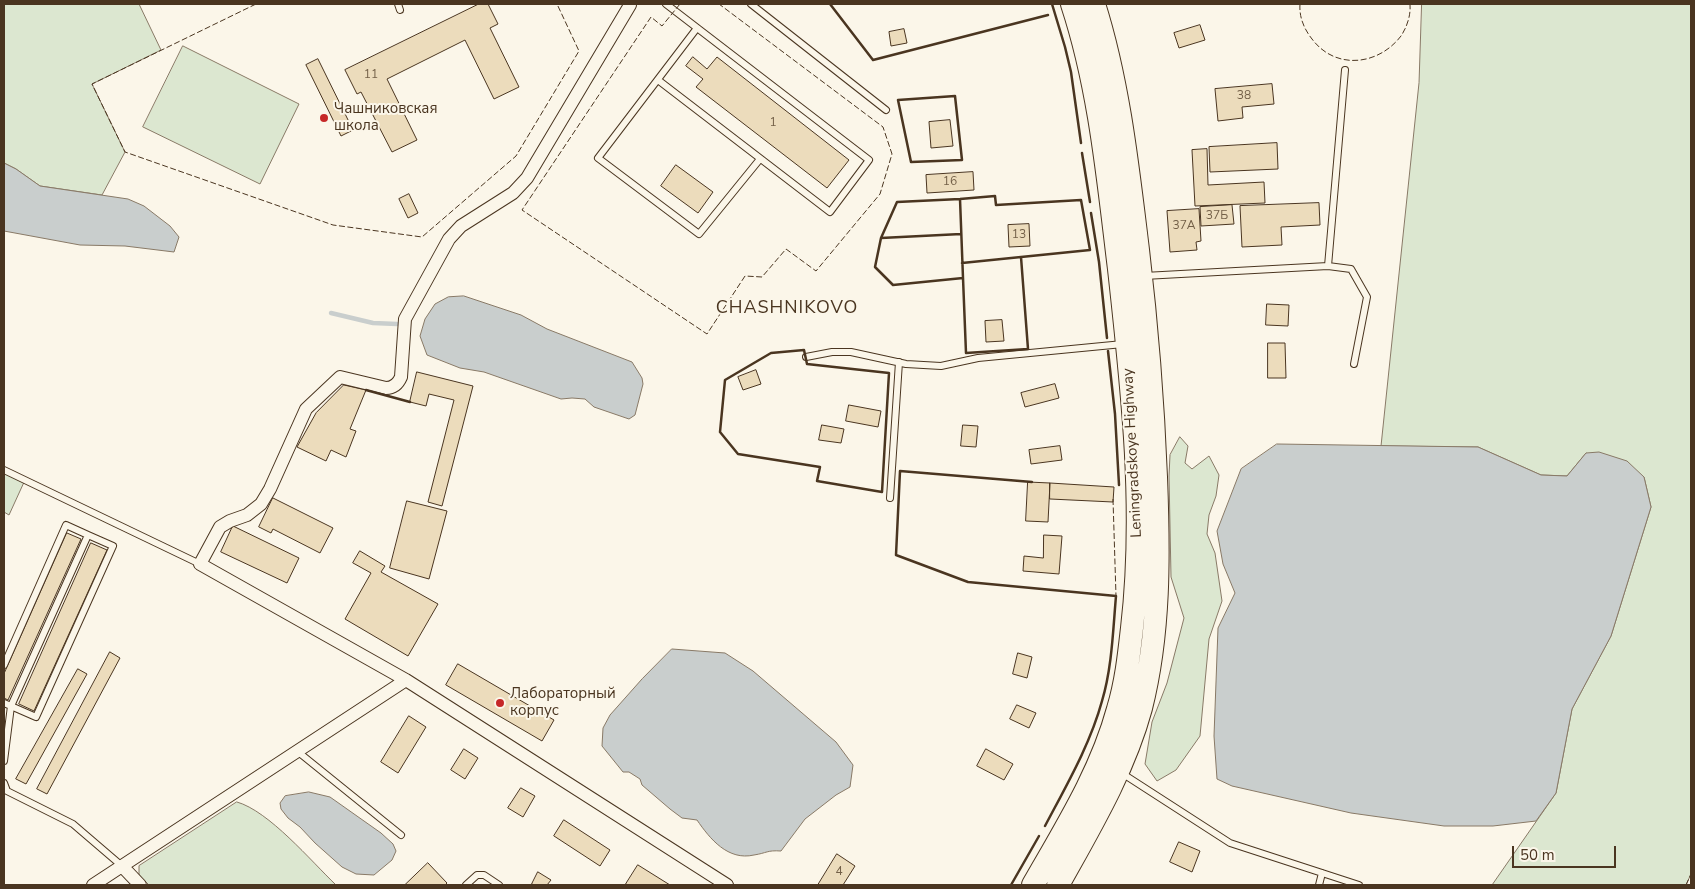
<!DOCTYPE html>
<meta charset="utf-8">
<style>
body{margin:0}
#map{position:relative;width:1695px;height:889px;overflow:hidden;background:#fbf6e9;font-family:"Nunito Sans",sans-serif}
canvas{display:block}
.frame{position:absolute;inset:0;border:5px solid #4a3520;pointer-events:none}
.scale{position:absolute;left:1512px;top:846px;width:104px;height:22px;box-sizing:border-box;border:2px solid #4a3520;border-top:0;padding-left:6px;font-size:15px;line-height:18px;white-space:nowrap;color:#4a3520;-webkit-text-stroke:4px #fbf6e9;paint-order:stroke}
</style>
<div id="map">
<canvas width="1695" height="889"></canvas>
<div class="frame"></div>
<div class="scale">50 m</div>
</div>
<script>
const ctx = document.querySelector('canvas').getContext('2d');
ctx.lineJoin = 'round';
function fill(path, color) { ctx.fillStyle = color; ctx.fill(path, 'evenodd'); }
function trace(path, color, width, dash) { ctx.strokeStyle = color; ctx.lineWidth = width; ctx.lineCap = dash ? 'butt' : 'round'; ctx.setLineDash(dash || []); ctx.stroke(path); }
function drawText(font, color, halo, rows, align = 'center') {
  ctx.font = font + ' "Nunito Sans",sans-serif'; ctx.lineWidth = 4; ctx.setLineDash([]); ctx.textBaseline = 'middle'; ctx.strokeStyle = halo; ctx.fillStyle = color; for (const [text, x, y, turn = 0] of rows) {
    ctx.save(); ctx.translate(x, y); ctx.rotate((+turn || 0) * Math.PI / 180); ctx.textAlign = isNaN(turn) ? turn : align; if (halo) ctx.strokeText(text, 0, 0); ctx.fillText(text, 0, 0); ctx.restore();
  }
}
const green = new Path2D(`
 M4,4H139L161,50L92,84L125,152L102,195L40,186L16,169L4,163Z
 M1422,4H1691V874L1686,885H1492L1556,793L1572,709L1611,636L1651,507L1644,477L1586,453L1567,476L1541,475L1478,447L1381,446L1419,83Z
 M183,46L299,104L260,184L143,127Z
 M1180,437L1188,446L1185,463L1192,469L1209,456L1219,475L1216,496L1209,515L1207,534L1215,553L1222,601L1209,639L1200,736L1176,770L1157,781L1145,764L1152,722L1167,683L1184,618L1171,577L1169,476L1170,455Z
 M4,470L25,480L9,515L4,512Z
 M237,802C269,811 311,861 336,885H149L139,875V866Z`);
const water = new Path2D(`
 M4,163L16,169L40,186L128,199L144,206L170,226L179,237L174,252L125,246L80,245L4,231Z
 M464,296L521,315L547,329L632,362L642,378L643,384L635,415L629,419L594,407L585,399L572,398L561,399L484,372L460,368L427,355L420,336L425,319L435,304L448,297Z
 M1277,444L1478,447L1541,475L1567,476L1586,453L1599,452L1627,461L1644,477L1651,507L1611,636L1572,709L1556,793L1536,821L1493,826H1444L1351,813L1232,786L1217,779L1214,736L1218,628L1235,593L1223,564L1217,531L1241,469Z
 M672,649L725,653L753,671L836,742L853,765L850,787L836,795L805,819L781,851C767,850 767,853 754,855C728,861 710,839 697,820L682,818L670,809L642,785L640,779L629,772H623L602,746L603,728L610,715L642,679Z
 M309,792L330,797L381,833L393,844L396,851L392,860L374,875L356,874L342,867L315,843L300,827L288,818L281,809L280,803L285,796Z`);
const stream = new Path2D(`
 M331,313L373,323L397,324`);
const building = new Path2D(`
 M479,4H488L498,24L490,28L519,87L494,99L465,40L387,79L417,140L392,152L361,92L357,94L345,70Z
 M1200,25L1205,40L1179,48L1174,33Z
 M904,29L907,43L891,46L889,32Z
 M693,57L707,69L717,57L849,160L827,188L696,87L703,79L686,66Z
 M318,59L353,130L341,136L306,65Z
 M1272,84L1274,104L1242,107L1243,118L1218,121L1215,89Z
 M950,120L953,146L931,148L929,122Z
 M1277,143L1278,169L1210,172L1209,147Z
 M1207,149L1208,185L1264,182L1265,203L1195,206L1192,150Z
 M676,165L713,192L698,213L661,186Z
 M973,172L974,190L927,193L926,175Z
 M409,194L418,213L408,218L399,199Z
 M1319,203L1320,225L1281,227L1282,245L1242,247L1240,206Z
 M1232,205L1234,224L1201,226L1200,207Z
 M1199,209L1201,241L1196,242L1197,250L1170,252L1167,211Z
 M1029,224L1030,246L1009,247L1008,225Z
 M1267,304L1289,305L1288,326L1266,325Z
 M1002,320L1004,341L986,342L985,321Z
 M1268,343H1285L1286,378H1268Z
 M756,370L761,384L743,390L738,377Z
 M417,372L473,386L442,506L428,502L454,400L429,394L426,406L410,402Z
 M1055,384L1059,398L1025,407L1021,393Z
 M344,385L366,390L350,429L356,431L346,457L331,450L326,461L297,447L316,413Z
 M849,405L881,411L878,427L846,421Z
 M822,425L844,429L841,443L819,440Z
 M963,425L978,426L976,447L961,446Z
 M1060,446L1062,460L1031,464L1029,450Z
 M1028,482L1050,483L1048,522L1026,521Z
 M1050,483L1114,487L1113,502L1050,499Z
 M273,498L333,528L320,553L273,529L271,533L259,527Z
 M407,501L447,511L429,579L390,568Z
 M233,526L299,558L287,583L221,552Z
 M67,533L81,539L8,700L4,698V674Z
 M1044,535L1062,536L1059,574L1023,571L1024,556L1043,558Z
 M91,543L107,550L34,711L19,704Z
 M360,551L385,566L381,572L438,604L408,656L345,619L371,573L353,563Z
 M110,652L120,658L47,794L37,789Z
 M1018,653L1032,657L1027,678L1013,674Z
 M458,664L554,720L542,741L446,685Z
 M78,669L87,674L26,784L16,779Z
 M1017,705L1036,713L1029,728L1010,719Z
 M409,716L426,727L398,773L381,762Z
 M464,749L478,758L465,779L451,770Z
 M986,749L1013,764L1004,780L977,766Z
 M521,788L535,796L523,817L508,808Z
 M564,820L610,850L600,866L554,836Z
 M1179,842L1200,851L1192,872L1170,862Z
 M837,854L855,866L843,885H818Z
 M428,863L447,883L445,885H405Z
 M638,865L670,885H628L626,884Z
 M538,872L551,880L547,885H534L532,884Z`);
const lane = new Path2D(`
 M398,4L400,10
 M751,4L886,110
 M697,28L598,158L699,234L760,159
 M658,80L830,212L869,160L666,4
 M1328,266L1345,70
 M1144,276L1328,266L1351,269L1367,297L1354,364
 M806,357L832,352H851L906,364L941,366L978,358L1123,344
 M4,470L200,564
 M890,498L899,362
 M4,665L66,525L88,535L11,706L4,761
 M4,703L36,717L113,546L88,535
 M297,751L401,835
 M1120,772L1230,843L1359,885
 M4,783L7,791L73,824L122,866
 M466,885L477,875H484L499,885
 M1319,885L1322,873`);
const street = new Path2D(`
 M406,680L200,564L220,527L230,521L247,515L261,504L270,489L306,409L340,377L386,388C393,388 398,384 401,377L405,319L449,239L461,226L513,193L527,178L630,5V4
 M93,885L122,866
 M140,885L122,866L406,680L727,885`);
const highway = new Path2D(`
 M1033,885C1065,829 1101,772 1118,709C1126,683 1129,655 1132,628C1146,509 1132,387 1119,269C1108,180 1100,89 1072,4
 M1058,885C1089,829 1124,771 1141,708C1160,633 1159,554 1156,477C1153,401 1147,326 1138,250C1128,168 1119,83 1094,4`);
const fence = new Path2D(`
 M256,4L92,84L125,152L333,225L422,237L516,156L579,51L557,4
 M680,4L662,26L651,17L522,210L707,334L745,276L762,277L786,249L816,271L880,194L892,154L883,127L719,4
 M1300,4C1299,17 1304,29 1312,39C1335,70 1378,66 1401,36C1407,27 1411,15 1410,4
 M1113,499L1116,596
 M1686,885L1691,874`);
const wall = new Path2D(`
 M830,4L873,60L1048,15
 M1052,4L1065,47L1071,72L1081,143
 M955,96L962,160L911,162L898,100Z
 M1082,153L1090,202
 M995,196L996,205L1081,200L1090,250L1021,257L1028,349L966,353L963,278L893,285L875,267L881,238L897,202L960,199Z
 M960,199L963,278
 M1091,213L1099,262L1107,338
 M881,238L961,234
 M962,263L1021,257
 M804,350L807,364L889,373L882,492L817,481L820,467L738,454L720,432L725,380L771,353Z
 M1108,351L1115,414L1119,485
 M366,390L410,402
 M1032,482L900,471L896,555L968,582L1116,596C1113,630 1112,668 1102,701C1090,745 1066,786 1045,826
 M1011,885L1039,836`);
const markers = [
 [324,118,5,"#c62828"],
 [500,703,5,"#c62828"]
];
const numberNames = [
 ["11",371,75],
 ["38",1244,96],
 ["1",773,123],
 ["16",950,182],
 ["37Б",1217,216],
 ["37А",1184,226],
 ["13",1019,235],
 ["4",839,872]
];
const poiNames = [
 ["Чашниковская",334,109],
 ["школа",334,126],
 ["Лабораторный",510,694],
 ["корпус",510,711]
];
const streetNames = [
 ["Leningradskoye Highway",1133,453,-93]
];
const quarterNames = [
 ["CHASHNIKOVO",787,309]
];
fill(green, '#dce7d0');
trace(green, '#887966', 1);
fill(water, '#c9cecd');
trace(water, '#887966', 1);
trace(stream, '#c9cecd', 4.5);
fill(building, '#ecdcbc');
trace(building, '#4a3520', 1);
trace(lane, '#4a3520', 8);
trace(street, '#4a3520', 14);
trace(highway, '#4a3520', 24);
trace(lane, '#fbf6e9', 6);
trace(street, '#fbf6e9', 12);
trace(highway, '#fbf6e9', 22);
trace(fence, '#4a3520', 1, [6, 2.5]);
trace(wall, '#4a3520', 2.5);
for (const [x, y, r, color] of markers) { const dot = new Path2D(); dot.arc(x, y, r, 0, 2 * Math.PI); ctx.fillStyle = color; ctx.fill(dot); trace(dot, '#fbf6e9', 2); }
drawText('12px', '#725f47', null, numberNames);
drawText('15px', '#4a3520', '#fbf6e9', poiNames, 'left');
drawText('15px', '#4a3520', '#fbf6e9', streetNames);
ctx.letterSpacing = '1px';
drawText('18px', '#4a3520', '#fbf6e9', quarterNames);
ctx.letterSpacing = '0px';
</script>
